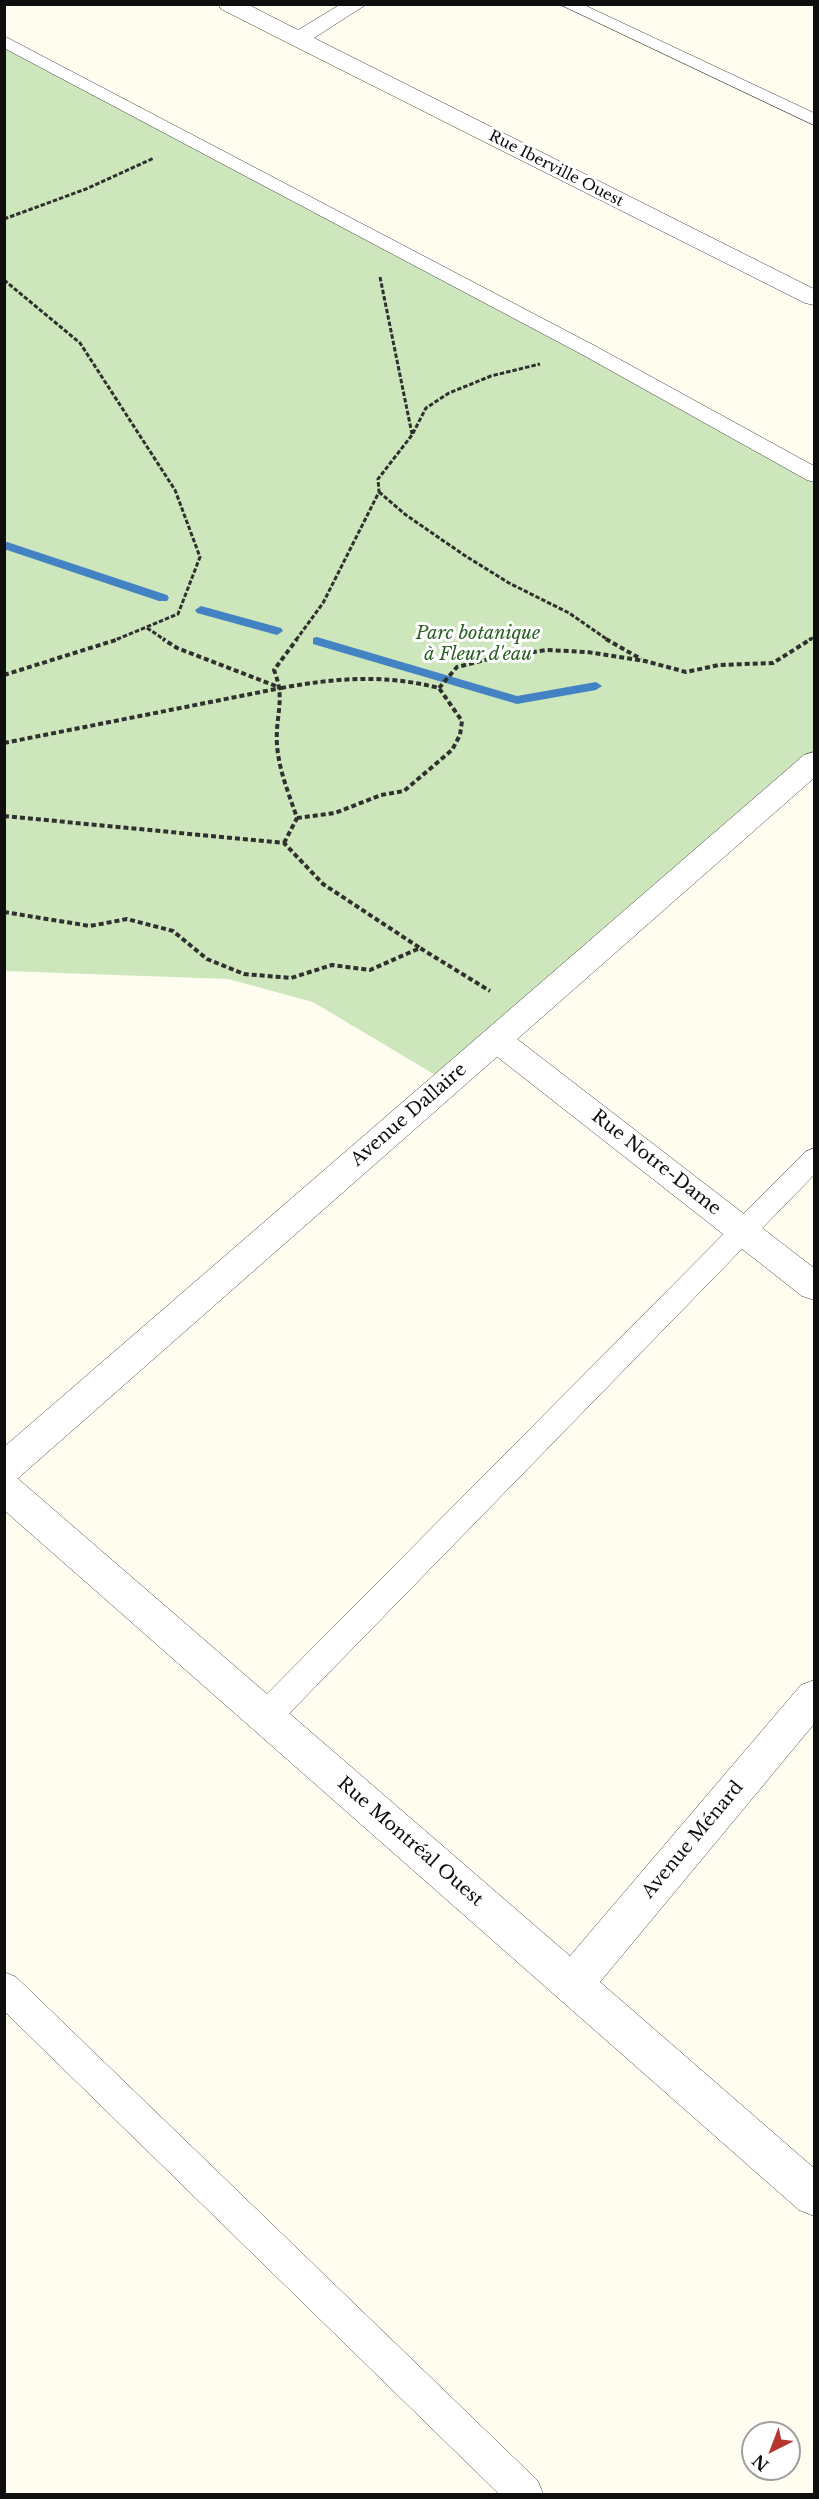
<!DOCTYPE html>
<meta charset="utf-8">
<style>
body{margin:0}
#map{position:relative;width:819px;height:2499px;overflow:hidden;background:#fefdef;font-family:"Libre Baskerville",serif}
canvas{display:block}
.frame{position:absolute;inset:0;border:6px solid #0e0e0e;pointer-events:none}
.north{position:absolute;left:741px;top:2421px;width:60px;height:60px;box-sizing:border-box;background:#fff;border:2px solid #9f9f9f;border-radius:50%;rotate:222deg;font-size:16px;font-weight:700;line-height:24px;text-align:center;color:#0e0e0e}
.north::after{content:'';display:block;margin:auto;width:21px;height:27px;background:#b5362f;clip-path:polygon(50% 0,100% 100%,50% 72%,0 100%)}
</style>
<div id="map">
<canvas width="819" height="2499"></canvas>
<div class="frame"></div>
<div class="north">N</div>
</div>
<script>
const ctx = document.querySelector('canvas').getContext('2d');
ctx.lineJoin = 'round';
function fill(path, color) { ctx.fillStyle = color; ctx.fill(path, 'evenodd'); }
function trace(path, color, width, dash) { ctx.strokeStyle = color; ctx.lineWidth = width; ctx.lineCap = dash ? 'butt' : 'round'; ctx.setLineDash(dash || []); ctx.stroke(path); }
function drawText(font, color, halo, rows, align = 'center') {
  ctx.font = font + ' "Libre Baskerville",serif'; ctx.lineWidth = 6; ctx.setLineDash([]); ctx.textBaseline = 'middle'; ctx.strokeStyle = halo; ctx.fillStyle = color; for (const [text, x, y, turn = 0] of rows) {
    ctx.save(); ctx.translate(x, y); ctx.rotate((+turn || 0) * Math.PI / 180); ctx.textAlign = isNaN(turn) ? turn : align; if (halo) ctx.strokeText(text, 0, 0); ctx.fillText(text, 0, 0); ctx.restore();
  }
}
const green = new Path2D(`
 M5,41L590,351L814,475V762L447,1082L313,1002L228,979L5,971Z`);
const stream = new Path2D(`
 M4,541L167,595L169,598L167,601H159L4,549Z
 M201,606L281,628L283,631L277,635L197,613L195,610Z
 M317,637L517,696L596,682L602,686L596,690L517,704L313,644V638Z`);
const pathFar1 = new Path2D(`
 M4,219L86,189L154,158
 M380,277L412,434
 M4,280L80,343L175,490L200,557L178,614L115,640
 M379,492L406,515L464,555L509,583L569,613L608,640
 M147,628L165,640
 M296,640L323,603L379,492L378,479L412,435L426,408L449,393L491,376L540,364
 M809,640L814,637`);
const path = new Path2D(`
 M606,639L641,659
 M4,675L119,639
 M281,688C336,678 384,674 439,688L462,721L460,735L452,750L404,791L381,795L335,813L297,818
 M439,688L457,667L493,658L547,650L587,652L645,661L686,672L719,665L773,663L811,639
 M4,743L281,688L177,648L163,639
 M4,816L284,843L323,884L420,948
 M284,843L297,818C289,794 279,771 277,745C275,715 286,700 274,670L297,639
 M4,912L90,926L127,919L173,931L207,959L244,974L291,978L332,965L370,970L420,948L490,991`);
const service = new Path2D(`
 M559,4H582L814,113V125Z
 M4,36L597,347L814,466V482L807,480L583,355L4,48Z
 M814,1148V1175L277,1726L266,1730L255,1726L251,1716L255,1706L805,1152Z
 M4,1972L16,1977L538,2481L543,2494H499L4,2011Z`);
const minor = new Path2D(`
 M219,4H247L298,30L341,4H367L314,38L814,289V305L805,303L290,44L221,9Z
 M497,1028L508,1032L814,1268V1300L802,1296L486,1048L481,1040L486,1032Z
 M4,1473L16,1477L570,1956L801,1685L814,1680V1724L600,1982L814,2168V2216L799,2210L4,1510Z`);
const tertiary = new Path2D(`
 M814,752V778L16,1480L4,1484V1447L804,755Z`);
const farStreetnames = [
 ["Rue Iberville Ouest",556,169,27]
];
const parkNames = [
 ["Parc botanique",478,634],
 ["à Fleur d'eau",478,655]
];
const streetNames = [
 ["Avenue Dallaire",409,1115,-41],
 ["Rue Notre-Dame",656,1163,38],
 ["Avenue Ménard",693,1840,-50],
 ["Rue Montréal Ouest",410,1842,41]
];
fill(green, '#cde6bb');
fill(stream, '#4383c4');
trace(service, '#414141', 1);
trace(minor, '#414141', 1);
trace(tertiary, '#414141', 1);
trace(pathFar1, '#303030', 3, [4.5, 2]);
trace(path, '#303030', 4, [5, 3]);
fill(service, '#fff');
fill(minor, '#fff');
fill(tertiary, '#fff');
drawText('15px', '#0e0e0e', '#fff', farStreetnames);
drawText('italic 18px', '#296122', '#fff', parkNames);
drawText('18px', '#0e0e0e', '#fff', streetNames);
</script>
